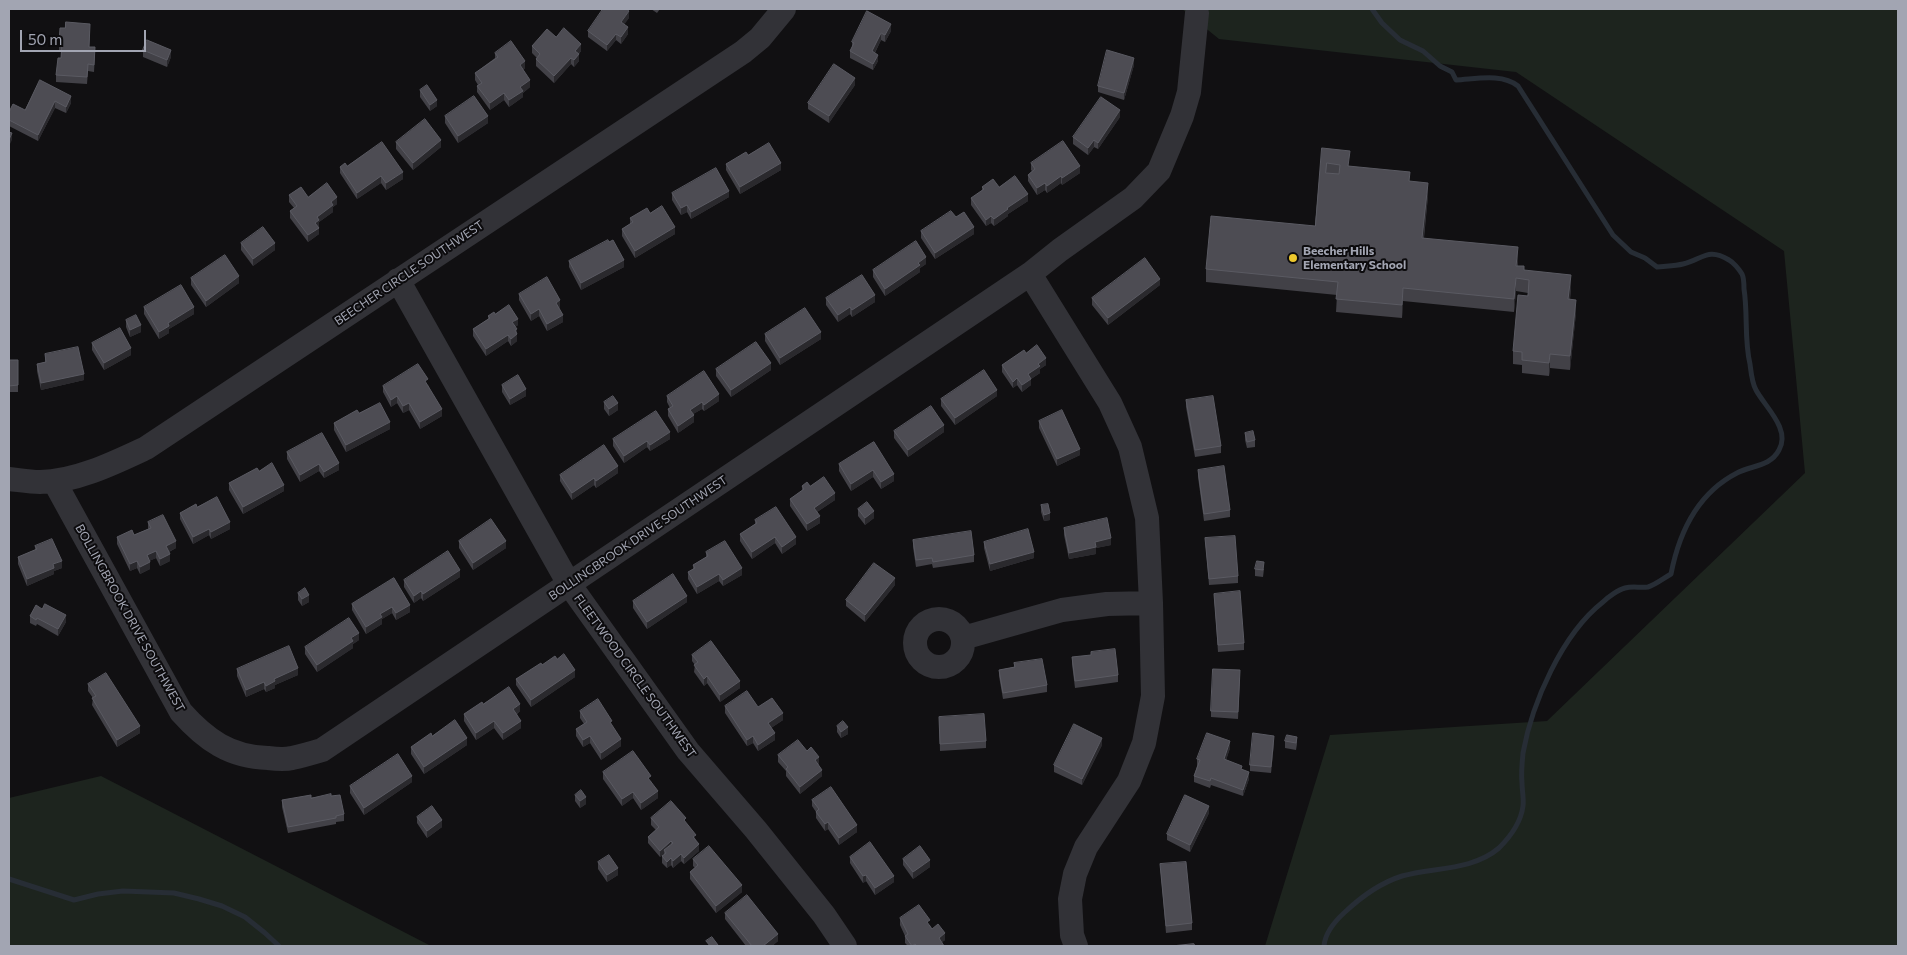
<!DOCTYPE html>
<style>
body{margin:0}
#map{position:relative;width:1907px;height:955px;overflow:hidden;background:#111012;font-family:Commissioner,sans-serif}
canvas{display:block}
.frame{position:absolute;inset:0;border:10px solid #a2a5b2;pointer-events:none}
.scale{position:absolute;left:20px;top:30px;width:126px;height:22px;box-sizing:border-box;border:2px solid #a2a5b2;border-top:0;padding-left:6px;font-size:15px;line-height:18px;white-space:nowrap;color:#a2a5b2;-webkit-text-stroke:4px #0c0b0d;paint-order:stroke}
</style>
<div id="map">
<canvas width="1907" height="955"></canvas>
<div class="frame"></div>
<div class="scale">50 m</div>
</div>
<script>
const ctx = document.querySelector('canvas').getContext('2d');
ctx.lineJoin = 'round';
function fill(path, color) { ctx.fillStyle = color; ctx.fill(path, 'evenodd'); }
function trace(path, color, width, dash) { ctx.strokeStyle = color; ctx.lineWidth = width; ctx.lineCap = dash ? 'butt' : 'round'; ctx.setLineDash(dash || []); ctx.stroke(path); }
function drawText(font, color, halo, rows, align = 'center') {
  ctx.font = font + ' Commissioner,sans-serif'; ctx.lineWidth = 4; ctx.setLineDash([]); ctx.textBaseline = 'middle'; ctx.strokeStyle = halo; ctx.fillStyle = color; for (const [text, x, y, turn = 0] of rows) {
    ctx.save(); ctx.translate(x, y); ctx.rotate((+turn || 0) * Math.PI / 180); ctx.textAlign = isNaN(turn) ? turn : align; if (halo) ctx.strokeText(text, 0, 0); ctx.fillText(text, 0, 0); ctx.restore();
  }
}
const green = new Path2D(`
 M1182,9H1898V946H1265L1330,735L1547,721L1805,473L1784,251L1516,72L1219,39Z
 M101,776L431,946H9V798Z`);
const stream = new Path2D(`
 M9,879L74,900L98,894L123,891L174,893L199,899L222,906L245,917L265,933L279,946
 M1324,946C1325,933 1335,921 1345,912C1361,897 1380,883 1402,876C1433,867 1472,871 1499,848C1510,837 1521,822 1523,806C1524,799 1522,790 1522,783C1521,774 1522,763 1523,753C1532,703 1562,634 1603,602C1608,597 1618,590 1625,588C1632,586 1640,588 1648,587C1655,585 1664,578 1671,574C1679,533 1698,493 1737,473C1752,465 1770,467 1779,450C1791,429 1765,407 1756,390C1752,383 1751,372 1750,364C1744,339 1748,314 1744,289C1744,284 1744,278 1742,274C1739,269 1733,262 1729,260C1708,247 1703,259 1683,264C1675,266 1665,266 1657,267L1645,258L1631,252L1613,235L1518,86C1502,73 1476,79 1456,80L1452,72L1440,66L1423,51L1400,40L1382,23L1372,9`);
const minor = new Path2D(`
 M1030,274L1110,403L1130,447L1147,518L1151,603L1153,696L1144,743L1129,781L1086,847L1075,874L1070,899L1072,935L1076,946
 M398,280L569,584L688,751L756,830L824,915L845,946
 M9,479C19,480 29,482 40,482C75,482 114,463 146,448L743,52L760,38L784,9
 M54,481L181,712C206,740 230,757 268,758C276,759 284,760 292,758C302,756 312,753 322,750L1030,274L1060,250L1133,198L1159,171L1182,116L1189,92L1197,13
 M915 643a24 24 0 1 1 48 0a24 24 0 1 1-48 0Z
 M963,638L1062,610L1107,604L1151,603`);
const wall = new Path2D(`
 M651,9H660L657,13Z
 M629,18L624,24L628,34L621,44L616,40L607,51L588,37V31Z
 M90,31L89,47L95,54L94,72L88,71L87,84L56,82V75L61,58V50H59V43Z
 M891,31L885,42L881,40L875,53L878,61L873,70L850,58V51L852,47V42Z
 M556,37L581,51L579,54V61L574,67L571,64L554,83L536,66V59L537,58L532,53V46Z
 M143,50L171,57L167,67L143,57Z
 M495,53L525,68L523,70L530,87L523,93V97L509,107L504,100L490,110L477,92V86L478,85L475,80V73L495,58Z
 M1134,65L1124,100L1098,92V86Z
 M40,80L71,103L66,113L55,108L38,141L9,126V112L25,110Z
 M855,85L829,123L808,109V103Z
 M420,90L437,106L430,111L420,97Z
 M445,116L488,123L458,143L445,123Z
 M1120,117L1098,149L1094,147L1088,155L1073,144V137Z
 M396,142L441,147L413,170L396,149Z
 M1322,148L1349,166L1410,181L1428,196L1424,238L1518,260V266L1524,270L1571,288L1570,300L1576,313L1570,370L1550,368L1549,376L1522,373V365L1513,364V351L1528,293L1516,291L1514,312L1403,301L1402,318L1336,312L1337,295L1206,282V269L1315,226Z
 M748,155L781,170L740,194L726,170V164Z
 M1031,163L1080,173L1062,185L1061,183L1047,193L1045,190L1037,195L1028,181V175L1032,171L1031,170Z
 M347,166L403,179L386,190L381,183L357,199L340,173V167Z
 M982,187L1028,201L1008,214V216L994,226L991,223L986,226L971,205V198L982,191Z
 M672,193L729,197L691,219L687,212L681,215L672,200Z
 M289,195L308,197L337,204L333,207V212L319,222V234L308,242L290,218V211L294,208L289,202Z
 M650,213L675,234L635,258L622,236V229L630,224V218Z
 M956,217L974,234L935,259L921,238V231Z
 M241,243L275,250L253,266L241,250Z
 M569,261L624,267L581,290L569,267Z
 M926,264L920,268V272L885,296L873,277V270Z
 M191,278L239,283L206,307L191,285Z
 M1160,285L1108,325L1092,305V298Z
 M519,294L560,307L559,308L563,322L547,331L539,316L531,321L519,300Z
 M826,298L875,302L852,317L850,314L838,322L826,305Z
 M144,307L194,314L169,329V333L159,339L144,314Z
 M495,314L518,325L515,327L517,341L511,346L508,341L486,356L473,336V329L488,319V316Z
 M126,320L141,332L130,337L126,327Z
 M765,334L821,339L780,365L765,341Z
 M92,343L131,355L104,370L92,350Z
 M1026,353L1046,365L1040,369V373L1031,379V385L1022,392L1017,385L1013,388L1002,372V365Z
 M45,354L84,380L41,390L37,371V364L45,362Z
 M9,360H18V392H9Z
 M716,369L771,370L731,397L716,376Z
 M428,385L442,416L420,429L409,410L403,413L397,403L391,407L383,392V386Z
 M502,385L526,396L510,405L502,392Z
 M667,396L719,401L704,411L702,409L693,414L694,422L678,433L668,416V409L670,408L667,402Z
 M997,396L955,425L941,406V399Z
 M1186,400L1221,446V453L1195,457L1186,407Z
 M604,402L618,410L609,416L604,409Z
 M359,413L390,429L346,452L334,430V423Z
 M1039,421L1080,455L1057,466L1039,428Z
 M894,431L944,432L908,457L894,438Z
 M1245,433L1255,440V447L1247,448L1245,440Z
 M613,439H670L650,451L647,447L624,463L613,446Z
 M874,442L894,481L881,489L873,477L851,491L839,471V464Z
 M287,452L339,470L324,478L319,471L300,482L287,459Z
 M1198,470L1230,510V517L1204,521L1198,477Z
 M259,471L284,491L243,514L229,490V483Z
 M618,473L596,488L594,485L572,500L560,481V475Z
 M802,486H810L835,500L817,512L820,523L807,531L790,506V499L802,491Z
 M1041,505L1050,520L1044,521L1041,512Z
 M197,507L230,529L211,539L209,535L193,544L180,519V513Z
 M858,509L874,518L865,525L858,516Z
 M755,520L796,544L782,554L775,543L752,559L740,541V534L755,524Z
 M148,522L176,548L169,552L170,561L160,566L156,558L149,561L150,569L140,574L137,568L130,571L117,544V537L134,535L148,529Z
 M1064,528L1111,545L1096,548V554L1069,559L1064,535Z
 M1205,538L1238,576V583L1209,585Z
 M913,540L974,555V562L933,568L932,564L916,567L913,547Z
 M459,541L506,548L473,570L459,548Z
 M984,542L1034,558L990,571L984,548Z
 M35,546L62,568L54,571V574L27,586L18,564V557L35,550Z
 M706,552L742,575L723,586L719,581L697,594L688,579V572L693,569V565L706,557Z
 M1255,569H1264L1263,577L1255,576Z
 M460,577L423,601L421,598L414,603L404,587V580Z
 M394,578L410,612L396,620L392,613L382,619V624L366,634L352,610V604Z
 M895,585L865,622L846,606V600Z
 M298,593L309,602L302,606L298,600Z
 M1214,594L1244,643V650L1218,652Z
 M633,601L687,602L647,629L633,608Z
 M30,616L66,622L58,636L37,624L36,626L30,623Z
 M359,640L353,644V648L317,672L305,654V647Z
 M692,655L740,688L720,702L707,683L704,686L694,672L695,665L692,661Z
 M1072,657L1118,675V682L1075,688L1072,664Z
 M557,659L575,677L531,707L516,685V679L542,665Z
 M1014,663L1047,685V692L1003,699L999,676V670L1014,667Z
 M237,669L298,675L275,685V688L266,692L264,689L246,697L237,676Z
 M1240,677L1238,719L1211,717V711Z
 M88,684L140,733L117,747L92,705L93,698L88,691Z
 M483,704L520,711L517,714L521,728L503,740L494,728L476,740L464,721V714Z
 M725,706L758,707L783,720L771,728L775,740L758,751L753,743L747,746L725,713Z
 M580,711L612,726L621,746L601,760L590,743L583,747L576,736V729L584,724L580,718Z
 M939,717L986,741V748L940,751Z
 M837,726L848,734L841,738L837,732Z
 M432,736L467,745L424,774L411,754V747Z
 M1297,737V744L1296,750L1285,748V741Z
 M1274,743L1271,773L1250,771V765Z
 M1102,745L1082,785L1054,772V765Z
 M1230,748L1226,760L1242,770L1249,779L1243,796L1211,785L1210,788L1194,782V776L1197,766V759Z
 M807,751L819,764L818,765L822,776L800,794L786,776V771L778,762V755Z
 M603,772L651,781L658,798L641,810L633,798L622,806L603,779Z
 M412,782L364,815L350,793V786Z
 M575,795L586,804L580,808L575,801Z
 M331,796L344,814V821L336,822V824L288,833L282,807V800Z
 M812,800L857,832L839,845L828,829L825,831L816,818V812L812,806Z
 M1209,813L1190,852L1167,840V834Z
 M417,817L442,827L427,838L417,823Z
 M651,818L686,823L696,840L699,851L684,864L681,861L673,868L671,865L667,868L662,863V856L664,855V853L660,857L648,843V837L656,830L651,825Z
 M850,857L894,882L875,895L866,881L863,883L850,863Z
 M693,859L742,892L716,913L690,879V872L695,868L693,866Z
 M903,859L930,867L913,879L903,865Z
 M598,862L618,875L607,882L598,869Z
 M1160,864L1192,923V930L1166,933Z
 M725,913L778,941L772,946H746L725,919Z
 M900,918L930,925L932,929L945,940L942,942L944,946H908L905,943V936L900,925Z`);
const shadedWall = new Path2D(`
 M629,11V18L621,29V22Z
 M891,24V31L885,42V35Z
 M628,27V34L621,44V37Z
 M881,33V40L872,58V51Z
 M616,34V40L607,51V45Z
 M581,44V51L575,58V51Z
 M171,50V57L167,67V60Z
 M579,54V61L574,67V60Z
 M878,55V61L873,70V64Z
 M571,58V64L554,83V76Z
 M1134,58V65L1124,100V93Z
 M525,61V68L520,72V65Z
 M855,78V85L829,123V116Z
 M530,80V87L523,93V97L509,107V100L520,87Z
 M504,93V100L490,110V103Z
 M71,96V103L66,113V107Z
 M437,100V106L430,111V105Z
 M55,101V108L38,141V135Z
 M1120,110V117L1098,149V143Z
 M488,116V123L458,143V136Z
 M12,133V140L9,146V140Z
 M441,140V147L413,170V163Z
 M1094,140V147L1088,155V148Z
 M781,163V170L740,194V187Z
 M1080,166V173L1062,185V178Z
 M403,172V179L386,190V183Z
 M381,176V183L357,199V193Z
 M1061,176V183L1047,193V186Z
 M1045,183V190L1037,195V188Z
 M1428,183V196L1422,251V238Z
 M729,191V197L691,219V212Z
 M1028,194V201L1008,214V216L994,226V219L1007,208Z
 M337,197V204L333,207V212L319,222V227L315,230V223L317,217L331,202Z
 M687,205V212L681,215V208Z
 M991,216V223L986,226V220Z
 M675,227V234L635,258V251Z
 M974,227V234L935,259V253Z
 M319,228V234L308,242V235Z
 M275,243V250L253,266V259Z
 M1518,247V260L1516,279V266Z
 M926,257V264L920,268V272L885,296V289Z
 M624,260V267L581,290V283Z
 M1571,275V288L1568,313V299Z
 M239,276V283L206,307V301Z
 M1516,278V291L1514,312V299Z
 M1160,279V285L1108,325V318Z
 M1403,288V301L1402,318V305Z
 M875,295V302L852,317V310Z
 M560,300V307L556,309V303Z
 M1576,300V313L1570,370V356Z
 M194,307V314L169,329V333L159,339V332L168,323Z
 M850,307V314L838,322V315Z
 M539,309V316L531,321V314Z
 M563,315V322L547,331V324Z
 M518,319V325L512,329V322Z
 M141,325V332L130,337V330Z
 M517,329V341L511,346V339L515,330Z
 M821,332V339L780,365V358Z
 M508,335V341L486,356V349Z
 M131,348V355L104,370V363Z
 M1550,354V368L1549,376V363Z
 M1046,358V365L1040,369V373L1031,379V385L1022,392V385L1028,374L1038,364Z
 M771,363V370L731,397V390Z
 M84,374V380L41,390V383Z
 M1017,378V385L1013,388V382Z
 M526,389V396L510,405V399Z
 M997,390V396L955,425V418Z
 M719,394V401L704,411V405Z
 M397,396V403L391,407V400Z
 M702,402V409L690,416V410Z
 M409,403V410L403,413V406Z
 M618,403V410L609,416V409Z
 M442,409V416L420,429V422Z
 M694,415V422L678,433V426Z
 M390,422V429L346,452V445Z
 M944,425V432L908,457V450Z
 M670,432V439L650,451V445Z
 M647,441V447L624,463V456Z
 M1080,449V455L1057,466V459Z
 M339,463V470L324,478V472Z
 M319,464V471L300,482V475Z
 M618,466V473L596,488V481Z
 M873,470V477L851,491V484Z
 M894,474V481L881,489V482Z
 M594,478V485L572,500V493Z
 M284,485V491L243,514V507Z
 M835,493V500L814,514V508Z
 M874,511V518L865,525V518Z
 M1050,513V520L1044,521V515Z
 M820,516V523L807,531V524Z
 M230,522V529L211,539V532Z
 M209,529V535L193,544V537Z
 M775,537V543L752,559V552Z
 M796,537V544L782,554V547Z
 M1111,538V545L1096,548V554L1069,559V553L1095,542Z
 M176,541V548L166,553V546Z
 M506,541V548L473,570V563Z
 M156,551V558L147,562V555Z
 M1034,552V558L990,571V564Z
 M170,554V561L160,566V559Z
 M62,561V568L54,571V574L27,586V579L53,564Z
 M137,561V568L130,571V564Z
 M150,562V569L140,574V567Z
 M742,568V575L723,586V580Z
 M460,570V577L423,601V594Z
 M719,574V581L697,594V587Z
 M895,578V585L865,622V615Z
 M421,591V598L414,603V596Z
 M309,595V602L302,606V599Z
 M687,596V602L647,629V622Z
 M410,605V612L396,620V613Z
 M392,607V613L382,619V624L366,634V627L380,614Z
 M66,615V622L58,636V629Z
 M359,633V640L353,644V648L317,672V665Z
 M298,668V675L275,685V688L266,692V686L274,679Z
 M575,670V677L531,707V700Z
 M707,676V683L704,686V679Z
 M740,681V688L720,702V695Z
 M264,682V689L246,697V690Z
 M520,704V711L513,716V709Z
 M783,713V720L768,730V723Z
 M494,721V728L476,740V733Z
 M521,721V728L503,740V733Z
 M140,726V733L117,747V740Z
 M848,727V734L841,738V732Z
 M775,733V740L758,751V745Z
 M590,736V743L583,747V740Z
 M753,736V743L747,746V740Z
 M1274,736V743L1271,773V767Z
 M467,738V745L424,774V767Z
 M1102,738V745L1082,785V779Z
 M621,739V746L601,760V753Z
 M1230,741V748L1224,766V759Z
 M819,757V764L815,767V760Z
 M822,770V776L800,794V787Z
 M1249,772V779L1243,796V790Z
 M412,776V782L364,815V808Z
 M658,791V798L641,810V803Z
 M633,792V798L622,806V799Z
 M586,797V804L580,808V801Z
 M1209,806V813L1190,852V845Z
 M442,820V827L427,838V831Z
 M828,822V829L825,831V824Z
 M857,825V832L839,845V838Z
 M671,841V847L664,850V853L660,857V851Z
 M699,844V851L684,864V858Z
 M681,854V861L673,868V861Z
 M671,858V865L667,868V862Z
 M930,860V867L913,879V872Z
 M618,868V875L607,882V875Z
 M866,875V881L863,883V876Z
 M894,876V882L875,895V888Z
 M742,885V892L716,913V906Z
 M945,933V940L939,945V938Z
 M778,934V941L772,946H763Z`);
const building = new Path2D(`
 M603,9H626L629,11L621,22L628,27L621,37L616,34L607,45L588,31Z
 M867,11L891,24L885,35L881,33L872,51L878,55L873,64L850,51L854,43L852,42Z
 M66,22L90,24L89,47H95L94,65L88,64L87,77L56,75L58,58H61L62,43H59L60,28H65Z
 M564,28L581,44L575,51L579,54L574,60L571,58L554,76L536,59L540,54L532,46L547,29L556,37Z
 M147,40L171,50L167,60L143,50Z
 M511,41L525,61L520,65L530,80L520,87L523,91L509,100L504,93L490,103L477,86L482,83L475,73L498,57L495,53Z
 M1107,50L1134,58L1124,93L1098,86Z
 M834,64L855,78L829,116L808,103Z
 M40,80L71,96L66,107L55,101L38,135L9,120V112L13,104L25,110Z
 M427,85L437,100L430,105L420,90Z
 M474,96L488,116L458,136L445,116Z
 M1101,97L1120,110L1098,143L1094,140L1088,148L1073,137Z
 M425,119L441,140L413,163L396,142Z
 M9,132L12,133L9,140Z
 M1063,141L1080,166L1062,178L1061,176L1047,186L1045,183L1037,188L1028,175L1035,169L1031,163Z
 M382,142L403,172L386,183L381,176L357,193L340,167L345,163L347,166Z
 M769,143L781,163L740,187L726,164L746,152L748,155Z
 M1322,148L1350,151L1348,166L1410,172L1409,181L1428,183L1422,238L1518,247L1516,266H1524V270L1571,275L1568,299L1576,300L1570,356L1550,354L1549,363L1522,360V352L1513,351L1518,295L1528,296L1529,280L1516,278L1514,299L1403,288L1402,305L1336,299L1338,282L1206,269L1211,216L1315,226ZM1327,163L1340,165L1339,174L1326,173Z
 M716,168L729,191L691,212L687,205L681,208L672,193Z
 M1015,176L1028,194L1007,208L1008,209L994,219L991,216L986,220L971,198L984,189L982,187L993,179L999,187Z
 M327,183L337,197L331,202L333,205L317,217L319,220L315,223L319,228L308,235L290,211L297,206L289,195L301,187L308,197Z
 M662,206L675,227L635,251L622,229L633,222L630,218L647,208L650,213Z
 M951,211L956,217L964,212L974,227L935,253L921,231Z
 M263,227L275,243L253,259L241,243Z
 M608,240L609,242L613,240L624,260L581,283L569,261Z
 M916,241L926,257L918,263L920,265L885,289L873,270Z
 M225,255L239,276L206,301L191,278Z
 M1145,258L1160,279L1108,318L1092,298Z
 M862,275L875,295L852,310L850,307L838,315L826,298Z
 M547,277L560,300L556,303L563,315L547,324L539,309L531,314L519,294Z
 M181,285L194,307L168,323L169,326L159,332L144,307Z
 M509,305L518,319L512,322L517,329L515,330L517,334L511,339L508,335L486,349L473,329L490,318L488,316L494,312L495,314Z
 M805,308L821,332L780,358L765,334Z
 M136,315L141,325L130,330L126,320Z
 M120,328L131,348L104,363L92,343Z
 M756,342L771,363L731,390L716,369Z
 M1037,345L1046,358L1038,364L1040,366L1028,374L1031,379L1022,385L1017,378L1013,382L1002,365L1024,350L1026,353Z
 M78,347L84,374L41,383L37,364L46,362L45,354Z
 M9,360H18V385L9,386Z
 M418,364L428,379L425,381L442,409L420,422L409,403L403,406L397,396L391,400L383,386Z
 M984,370L997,390L955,418L941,399Z
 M704,371L719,394L704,405L702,402L690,410L694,415L678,426L668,409L673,406L667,396Z
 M518,375L526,389L510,399L502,385Z
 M613,396L618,403L609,409L604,402Z
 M1213,396L1221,446L1195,450L1186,400Z
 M380,403L390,422L346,445L334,423L357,410L359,413Z
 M931,406L944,425L908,450L894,431Z
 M1062,410L1080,449L1057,459L1039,421Z
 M656,411L670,432L650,445L647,441L624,456L613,439Z
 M1253,431L1255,440L1247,442L1245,433Z
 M322,433L339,463L324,472L319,464L300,475L287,452Z
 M874,442L894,474L881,482L873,470L851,484L839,464Z
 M604,445L618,466L596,481L594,478L572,493L560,475Z
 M272,463L284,485L243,507L229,483L257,468L259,471Z
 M1224,466L1230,510L1204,514L1198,470Z
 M824,477L835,493L814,508L820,516L807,524L790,499L804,489L802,486L807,482L810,486Z
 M217,497L230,522L211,532L209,529L193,537L180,513L196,504L197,507Z
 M867,502L874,511L865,518L858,509Z
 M1048,504L1050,513L1044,515L1041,505Z
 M776,507L796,537L782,547L775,537L752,552L740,534L757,523L755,520Z
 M163,515L176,541L166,546L170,554L160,559L156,551L147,555L150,562L140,567L137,561L130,564L117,537L132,530L134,535L151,528L148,522Z
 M1107,518L1111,538L1095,542L1096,547L1069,553L1064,528Z
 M491,519L506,541L473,563L459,541Z
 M1028,529L1034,552L990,564L984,542Z
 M971,531L974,555L933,562L932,558L916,560L913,540Z
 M1235,536L1238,576L1209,579L1205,538Z
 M52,539L62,561L53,564L54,568L27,579L18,557L37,549L35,546Z
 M725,541L742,568L723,580L719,574L697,587L688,572L695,568L693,565L708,556L706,552Z
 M448,551L460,570L423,594L421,591L414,596L404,580Z
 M1257,561L1264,562L1263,570L1255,569Z
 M874,563L895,578L865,615L846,600Z
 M673,574L687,596L647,622L633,601Z
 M394,578L410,605L396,613L392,607L380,614L382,617L366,627L352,604Z
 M305,588L309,595L302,599L298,593Z
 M1240,591L1244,643L1218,645L1214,594Z
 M45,604L66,615L58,629L37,618L36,620L30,616L36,605L42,609Z
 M349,618L359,633L351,638L353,641L317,665L305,647Z
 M711,641L740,681L720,695L707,676L704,679L694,665L698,662L692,655Z
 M289,646L298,668L274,679L275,681L266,686L264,682L246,690L237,669Z
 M1115,649L1118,675L1075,681L1072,657L1091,655V652Z
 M564,654L575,670L531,700L516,679L541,663L542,665L555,656L557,659Z
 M1042,659L1047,685L1003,693L999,670L1015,667L1014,663Z
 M1213,669L1240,670L1238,712L1211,711Z
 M106,673L140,726L117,740L92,698L96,696L88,684Z
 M509,687L520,704L513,709L521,721L503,733L494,721L476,733L464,714L482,702L483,704Z
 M747,691L758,707L772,698L783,713L768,723L775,733L758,745L753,736L747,740L725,706Z
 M598,699L612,721L610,722L621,739L601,753L590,736L583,740L576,729L587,722L580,711Z
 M984,714L986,741L940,744L939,717Z
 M455,720L467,738L424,767L411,747L431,733L432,736Z
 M843,721L848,727L841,732L837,726Z
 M1074,724L1102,738L1082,779L1054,765Z
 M1207,733L1230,741L1224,759L1242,766L1241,769L1249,772L1243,790L1211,778L1210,781L1194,776L1200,760L1197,759Z
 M1253,733L1274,736L1271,767L1250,765Z
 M1287,735L1297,737L1296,743L1285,741Z
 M798,740L807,751L811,747L819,757L815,760L822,770L800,787L786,769L788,767L778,755Z
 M633,751L651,776L648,778L658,791L641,803L633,792L622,799L603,772Z
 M398,754L412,776L364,808L350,786Z
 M831,787L857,825L839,838L828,822L825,824L816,812L819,809L812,800Z
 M581,790L586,797L580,801L575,795Z
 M331,794V796L340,795L344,814L336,816V818L288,827L282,800L311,795V798Z
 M1185,795L1209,806L1190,845L1167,834Z
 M671,801L686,818L684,820L696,835L693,837L699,844L684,858L681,854L673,861L671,858L667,862L662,856L666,853L664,850L673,843L671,841L660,851L648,837L659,827L651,818Z
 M432,806L442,820L427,831L417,817Z
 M870,842L894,876L875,888L866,875L863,876L850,857Z
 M709,846L742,885L716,906L690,872L698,865L693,859Z
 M920,846L930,860L913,872L903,859Z
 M609,855L618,868L607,875L598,862Z
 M1186,862L1192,923L1166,926L1160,864Z
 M747,895L778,934L763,946H752L725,913Z
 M919,905L930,920L927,922L932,929L938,924L945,933L939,938L944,946H917L915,944L912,946L905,936L908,934L900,918Z
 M712,937L718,945L716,946H710L706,941Z
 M1194,944L1195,946H1172Z`);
const markers = [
 [1293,258,5,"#edc82d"]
];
const poiNames = [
 ["Beecher Hills",1303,251],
 ["Elementary School",1303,265]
];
const streetNames = [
 ["BEECHER CIRCLE SOUTHWEST",409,273,-34],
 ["BOLLINGBROOK DRIVE SOUTHWEST",638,538,-34],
 ["BOLLINGBROOK DRIVE SOUTHWEST",130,618,61],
 ["FLEETWOOD CIRCLE SOUTHWEST",635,676,54]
];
fill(green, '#1d241e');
trace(stream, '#272d35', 5);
trace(minor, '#323237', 24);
fill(wall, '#424147');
fill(shadedWall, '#2a292d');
fill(building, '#4d4c53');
trace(building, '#5a5a62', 1);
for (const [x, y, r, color] of markers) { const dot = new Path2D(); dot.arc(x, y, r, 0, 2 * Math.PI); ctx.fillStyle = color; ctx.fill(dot); trace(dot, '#0c0b0d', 2); }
drawText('bold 12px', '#a2a5b2', '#0c0b0d', poiNames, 'left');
drawText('12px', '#a2a5b2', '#0c0b0d', streetNames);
</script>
